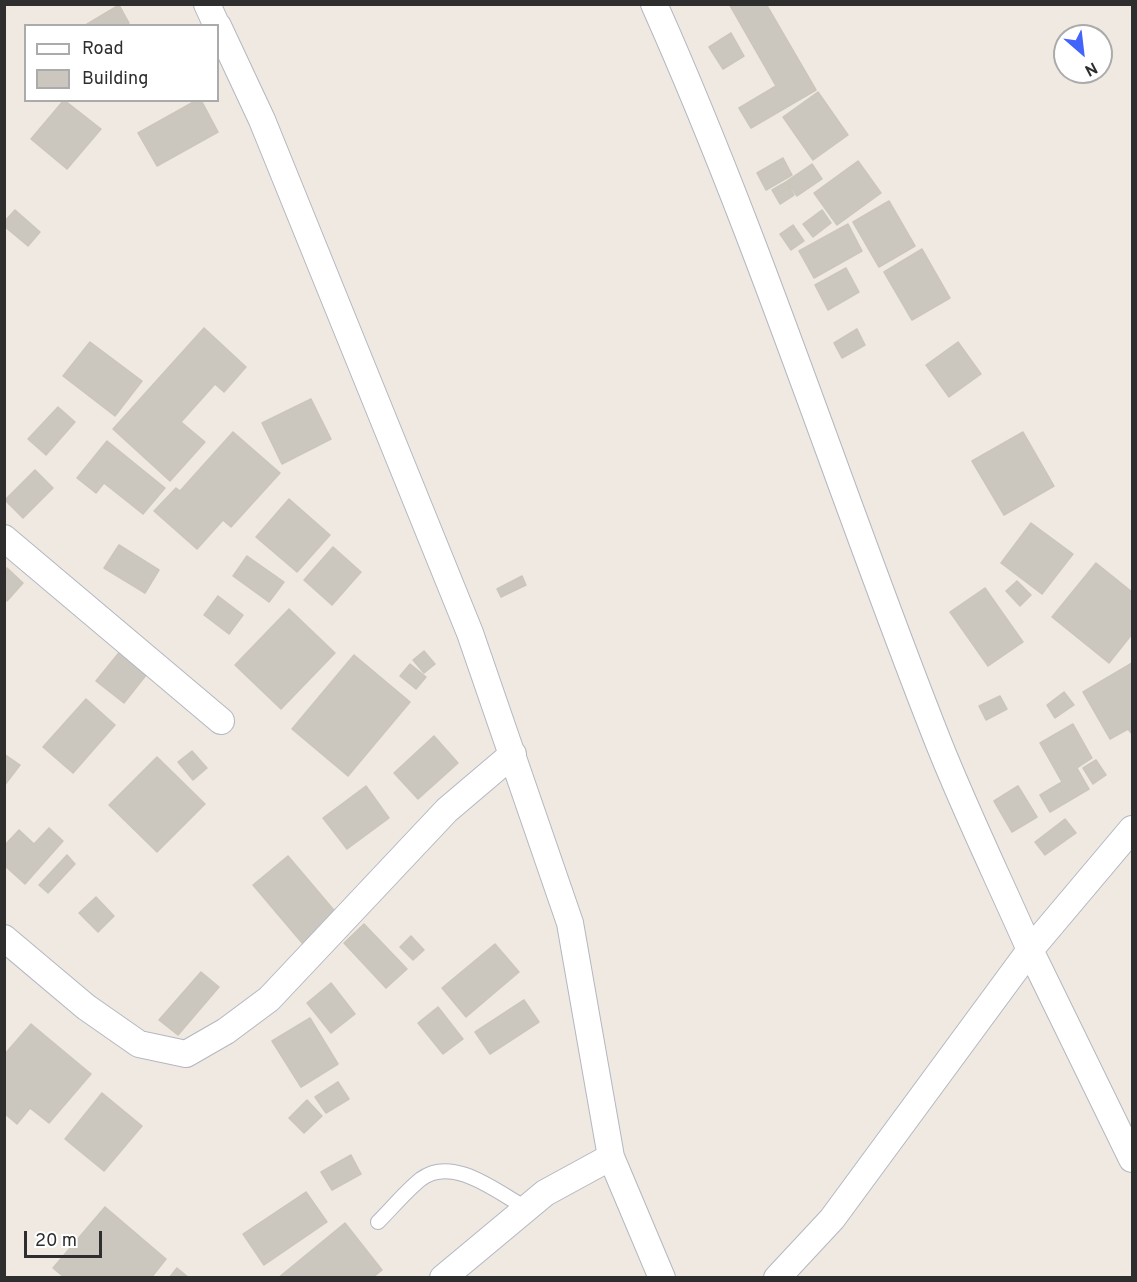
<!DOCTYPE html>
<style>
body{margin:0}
#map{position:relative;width:1137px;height:1282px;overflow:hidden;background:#efe9e1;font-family:Overpass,sans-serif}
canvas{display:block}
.frame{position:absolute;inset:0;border:6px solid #2e2e2e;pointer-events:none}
.legend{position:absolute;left:24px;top:24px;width:195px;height:78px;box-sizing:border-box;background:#fff;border:2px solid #ababab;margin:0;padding:8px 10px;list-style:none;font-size:18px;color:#2e2e2e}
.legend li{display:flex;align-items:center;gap:12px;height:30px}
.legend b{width:30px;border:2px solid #ababab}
.north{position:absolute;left:1053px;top:24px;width:60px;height:60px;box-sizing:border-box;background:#fff;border:2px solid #ababab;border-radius:50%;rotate:152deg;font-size:16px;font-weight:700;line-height:24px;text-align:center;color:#2e2e2e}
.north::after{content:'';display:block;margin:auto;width:21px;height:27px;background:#4264fb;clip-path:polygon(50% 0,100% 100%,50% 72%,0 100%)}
.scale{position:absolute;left:24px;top:1231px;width:78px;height:27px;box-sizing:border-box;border:3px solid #2e2e2e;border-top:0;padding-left:8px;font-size:18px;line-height:21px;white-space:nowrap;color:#2e2e2e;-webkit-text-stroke:4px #fff;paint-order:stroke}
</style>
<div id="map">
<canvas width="1137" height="1282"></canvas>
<div class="frame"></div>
<ul class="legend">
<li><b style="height:8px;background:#fff"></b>Road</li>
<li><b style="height:16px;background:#cbc7bf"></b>Building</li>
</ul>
<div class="north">N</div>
<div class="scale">20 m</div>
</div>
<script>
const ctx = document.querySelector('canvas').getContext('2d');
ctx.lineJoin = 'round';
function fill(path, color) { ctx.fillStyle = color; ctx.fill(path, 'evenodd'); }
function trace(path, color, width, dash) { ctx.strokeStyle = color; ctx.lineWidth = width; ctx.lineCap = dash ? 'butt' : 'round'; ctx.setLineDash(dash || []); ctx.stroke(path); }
const building = new Path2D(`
 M729,4H766L816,90L751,128L739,108L776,86Z
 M119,5L129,23L124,26H84Z
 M731,33L744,56L723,69L709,47Z
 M818,92L848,135L813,160L783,117Z
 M64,100L101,129L67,169L31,139Z
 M197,100H201L218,132L157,166L138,133Z
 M783,158L792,175L766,190L757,173Z
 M858,161L881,193L837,225L814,193Z
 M812,164L822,179L797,196L787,181Z
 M786,182L794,195L780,204L772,190Z
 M889,201L915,246L879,267L853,222Z
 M15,210L40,232L28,246L4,226V222Z
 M822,210L831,223L813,237L803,224Z
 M848,224L862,251L814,278L799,251Z
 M793,225L804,241L791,250L780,234Z
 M922,249L950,298L912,320L884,272Z
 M846,268L859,292L828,310L815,285Z
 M204,328L246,367L224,392L215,384L181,422L205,442L170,481L113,429Z
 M857,329L865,345L842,358L834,343Z
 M90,342L142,381L115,416L63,376Z
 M958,342L981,374L949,397L926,365Z
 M311,399L331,439L282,464L262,423Z
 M58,407L75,422L46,455L28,439Z
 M233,432L280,473L231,527L223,520L197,549L154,511L176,488L180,491Z
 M1023,432L1054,486L1004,515L972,461Z
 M107,441L165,488L143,514L104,483L96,493L77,478Z
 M35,470L53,488L23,518L5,500Z
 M289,499L330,535L297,572L256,537Z
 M1031,523L1073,554L1042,594L1001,563Z
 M119,545L159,570L145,593L104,568Z
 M333,547L361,572L332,605L304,580Z
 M247,556L284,582L269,602L233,576Z
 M1096,563L1132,592V634L1109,663L1052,617Z
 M7,568L23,583L7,601L4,599Z
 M522,576L526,585L501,597L497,589Z
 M1017,581L1031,595L1020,606L1006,591Z
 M985,588L1023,642L988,666L950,612Z
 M218,596L243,615L229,634L204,615Z
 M289,609L335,653L281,709L235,665Z
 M122,649L150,670L124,703L96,681Z
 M424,651L435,664L424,673L413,660Z
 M354,655L410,702L348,776L292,729Z
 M1132,663V734L1128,729L1110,739L1083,692Z
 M410,664L426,677L416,689L400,676Z
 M1064,692L1074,705L1055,718L1047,705Z
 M1000,696L1007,709L986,720L979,706Z
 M86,699L115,725L73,773L43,747Z
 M1073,724L1092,758L1077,768L1089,789L1050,812L1040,795L1062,782L1040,743Z
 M434,736L458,763L418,799L394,773Z
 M192,751L207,768L193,780L178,762Z
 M4,754L20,765L4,786Z
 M157,757L205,804L157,852L109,805Z
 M1096,760L1106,775L1093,784L1083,768Z
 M366,786L389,818L347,849L323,818Z
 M1018,786L1037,817L1012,832L994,801Z
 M1065,819L1076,833L1045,855L1035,842Z
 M49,828L63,841L25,884L4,865V846L19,830L34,844Z
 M67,855L75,864L48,893L39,885Z
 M288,856L338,915L303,944L253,885Z
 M96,897L114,916L98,932L79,913Z
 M364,924L407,969L386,988L344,943Z
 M411,936L424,950L413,960L400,947Z
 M495,944L519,972L466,1017L442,988Z
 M201,972L219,987L178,1035L159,1020Z
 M331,983L355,1014L331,1033L307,1003Z
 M524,1000L539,1022L490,1054L475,1032Z
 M438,1007L463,1039L443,1054L418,1023Z
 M310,1018L338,1064L301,1087L272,1041Z
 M31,1024L91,1074L49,1123L30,1108L17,1124L4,1113V1055Z
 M338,1082L349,1099L326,1113L315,1097Z
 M102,1093L142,1126L104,1171L65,1139Z
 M307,1100L322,1116L304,1133L289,1118Z
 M351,1155L361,1174L332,1190L321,1172Z
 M306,1192L327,1222L264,1265L243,1234Z
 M105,1207L166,1259L151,1278H65L53,1268Z
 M345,1223L382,1270L372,1278H278Z
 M177,1268L189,1278H169Z`);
const lane = new Path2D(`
 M378,1222C392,1208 406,1191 421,1179C453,1155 497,1192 526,1208`);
const street = new Path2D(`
 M207,4L217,26
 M654,4C762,246 842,499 939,744C967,814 1000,882 1030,950L1132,829
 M218,26L262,120L470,633L570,923L611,1157L662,1278
 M4,538L221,721
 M4,938L86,1007L139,1044L186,1054L226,1031L269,999L447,810L513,754
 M443,1278L545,1193L611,1157
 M777,1278L832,1219L1030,950L1132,1159`);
fill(building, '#cbc7bf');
trace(building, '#cbc5ba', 1.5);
trace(lane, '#b4b7c1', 16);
trace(street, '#b4b7c1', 28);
trace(lane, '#fff', 14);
trace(street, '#fff', 26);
</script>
